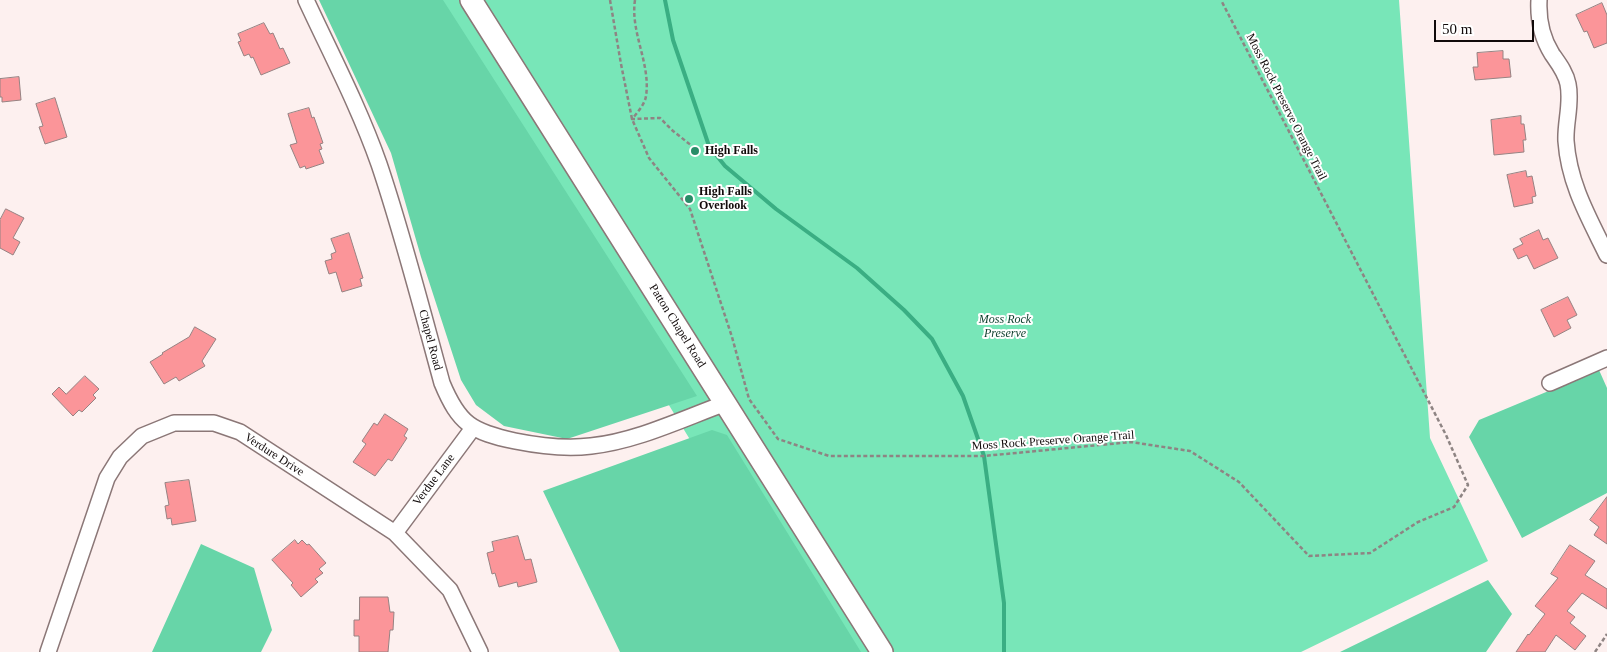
<!DOCTYPE html>
<style>
body{margin:0}
#map{position:relative;width:1607px;height:652px;overflow:hidden;background:#fdf0ef;font-family:"Times New Roman",serif}
canvas{display:block}
.scale{position:absolute;left:1434px;top:20px;width:100px;height:22px;box-sizing:border-box;border:2px solid #110a0a;border-top:0;padding-left:6px;font-size:15px;line-height:18px;white-space:nowrap;color:#110a0a;-webkit-text-stroke:4px #fff;paint-order:stroke}
</style>
<div id="map">
<canvas width="1607" height="652"></canvas>
<div class="scale">50 m</div>
</div>
<script>
const ctx = document.querySelector('canvas').getContext('2d');
ctx.lineJoin = 'round';
function fill(path, color) { ctx.fillStyle = color; ctx.fill(path, 'evenodd'); }
function trace(path, color, width, dash) { ctx.strokeStyle = color; ctx.lineWidth = width; ctx.lineCap = dash ? 'butt' : 'round'; ctx.setLineDash(dash || []); ctx.stroke(path); }
function drawText(font, color, halo, rows, align = 'center') {
  ctx.font = font + ' "Times New Roman",serif'; ctx.lineWidth = 4; ctx.setLineDash([]); ctx.textBaseline = 'middle'; ctx.strokeStyle = halo; ctx.fillStyle = color; for (const [text, x, y, turn = 0] of rows) {
    ctx.save(); ctx.translate(x, y); ctx.rotate((+turn || 0) * Math.PI / 180); ctx.textAlign = isNaN(turn) ? turn : align; if (halo) ctx.strokeText(text, 0, 0); ctx.fillText(text, 0, 0); ctx.restore();
  }
}
const green = new Path2D(`
 M421,0H1399L1430,438L1488,561L1301,652H820Z`);
const forest = new Path2D(`
 M319,0H443L697,396L567,439L504,426L476,405L461,380L421,257L391,153Z
 M1599,370L1607,388V493L1522,538L1469,437L1479,420Z
 M712,430L727,435L861,652H620L543,491Z
 M201,544L254,568L272,630L261,652H152Z
 M1488,580L1512,614L1486,652H1340Z`);
const stream = new Path2D(`
 M665,0L673,40L709,146L725,166L776,209L857,268L904,310L932,339L963,396L984,456L1004,603V652`);
const building = new Path2D(`
 M1602,3L1607,15V43L1594,48L1587,31L1584,32L1576,15Z
 M264,23L270,34L273,33L280,49L283,48L290,63L261,75L253,57L251,58L249,54L244,56L238,42L241,41L238,34Z
 M1503,51V59H1509L1511,77L1475,80L1473,67H1478L1477,53Z
 M19,77L21,100L2,102V97H0V79Z
 M55,98L67,137L45,144L39,127L43,126L36,104Z
 M309,108L312,118L314,117L323,143L320,144L322,149L319,150L324,163L306,169L305,166L300,168L290,145L297,143L288,114Z
 M1521,116V124H1524L1526,140H1523L1524,152L1494,155L1491,120Z
 M1526,171L1527,177L1532,176L1536,196L1532,197L1533,203L1514,207L1507,175Z
 M6,209L24,218L13,238L20,242L13,255L0,248V220Z
 M1539,230L1543,240L1548,238L1558,258L1534,269L1527,255L1518,259L1513,249L1523,244L1520,239Z
 M349,233L363,278L360,279L362,286L342,292L336,272L329,274L325,261L332,259L331,254L336,252L331,239Z
 M1568,297L1577,315L1567,320L1571,328L1554,337L1541,310Z
 M195,327L216,339L202,361L205,366L179,381L176,377L164,384L150,362L163,354L162,353L189,337Z
 M85,376L99,389L93,395L96,398L82,412L79,410L73,416L52,394L59,387L66,394Z
 M385,414L408,429L404,436L407,438L392,461L388,459L375,476L353,462L366,444L362,441L374,423L377,425Z
 M189,480L196,521L172,525L171,518L167,519L165,506L169,505L165,483Z
 M1607,497V544L1594,535L1599,527L1590,520Z
 M518,536L525,560L531,559L537,582L518,587L517,582L499,587L495,573L492,574L487,553L494,551L492,542Z
 M295,540L298,544L302,540L307,545L309,544L326,563L319,569L323,573L315,579L318,582L301,597L291,585L293,583L272,560Z
 M1570,545L1595,561L1585,575L1607,589V609L1582,593L1567,611L1575,617L1570,623L1586,636L1575,650L1556,635L1545,652H1516L1528,634L1529,635L1545,614L1535,606L1558,578L1551,574Z
 M360,597H388L390,612H394L393,630H390L388,652H359V636H354V620H359Z`);
const path = new Path2D(`
 M610,0L621,64L632,119L649,158L690,209L732,337L749,399L778,439L829,456H984L1131,442L1190,451L1239,482L1309,556L1370,553L1418,522L1454,507L1468,485L1446,435L1221,0
 M635,0C630,32 651,64 646,96C645,104 637,113 632,119L660,118L673,131L692,146
 M1595,652L1607,634`);
const street = new Path2D(`
 M306,0C331,54 359,107 379,164C403,235 422,310 442,383C459,424 472,432 515,441C540,446 566,449 591,446C637,441 682,419 726,403
 M1539,0C1538,19 1542,38 1552,54C1559,64 1566,73 1568,84C1572,103 1565,123 1566,141C1569,184 1589,218 1607,255
 M1550,383L1607,358
 M395,533L473,428
 M48,652L107,478L120,457L142,436L174,423H214L240,432L395,533L450,590L480,652`);
const secondary = new Path2D(`
 M471,0L882,652`);
const markers = [
 [695,151,5,"#288d68"],
 [689,199,5,"#288d68"]
];
const streetNames = [
 ["Moss Rock Preserve Orange Trail",1286,107,63],
 ["Patton Chapel Road",677,326,58],
 ["Chapel Road",430,340,75],
 ["Moss Rock Preserve Orange Trail",1053,441,-4],
 ["Verdure Drive",274,455,33],
 ["Verdue Lane",434,480,-53]
];
const poiNames = [
 ["High Falls",705,151],
 ["High Falls",699,192],
 ["Overlook",699,206]
];
const parkNames = [
 ["Moss Rock",1005,320],
 ["Preserve",1005,334]
];
fill(green, '#78e6b8');
fill(forest, '#67d5a8');
trace(stream, '#3aae83', 4);
fill(building, '#fb9599');
trace(building, '#968282', 1);
trace(street, '#8b7777', 18);
trace(secondary, '#8b7777', 24);
trace(path, '#8e8483', 2.5, [4, 2.5]);
trace(street, '#fff', 15);
trace(secondary, '#fff', 21);
for (const [x, y, r, color] of markers) { const dot = new Path2D(); dot.arc(x, y, r, 0, 2 * Math.PI); ctx.fillStyle = color; ctx.fill(dot); trace(dot, '#fff', 2); }
drawText('12px', '#110a0a', '#fff', streetNames);
drawText('bold 12px', '#110a0a', '#fff', poiNames, 'left');
drawText('italic 12px', '#0c3e2c', '#fff', parkNames);
</script>
